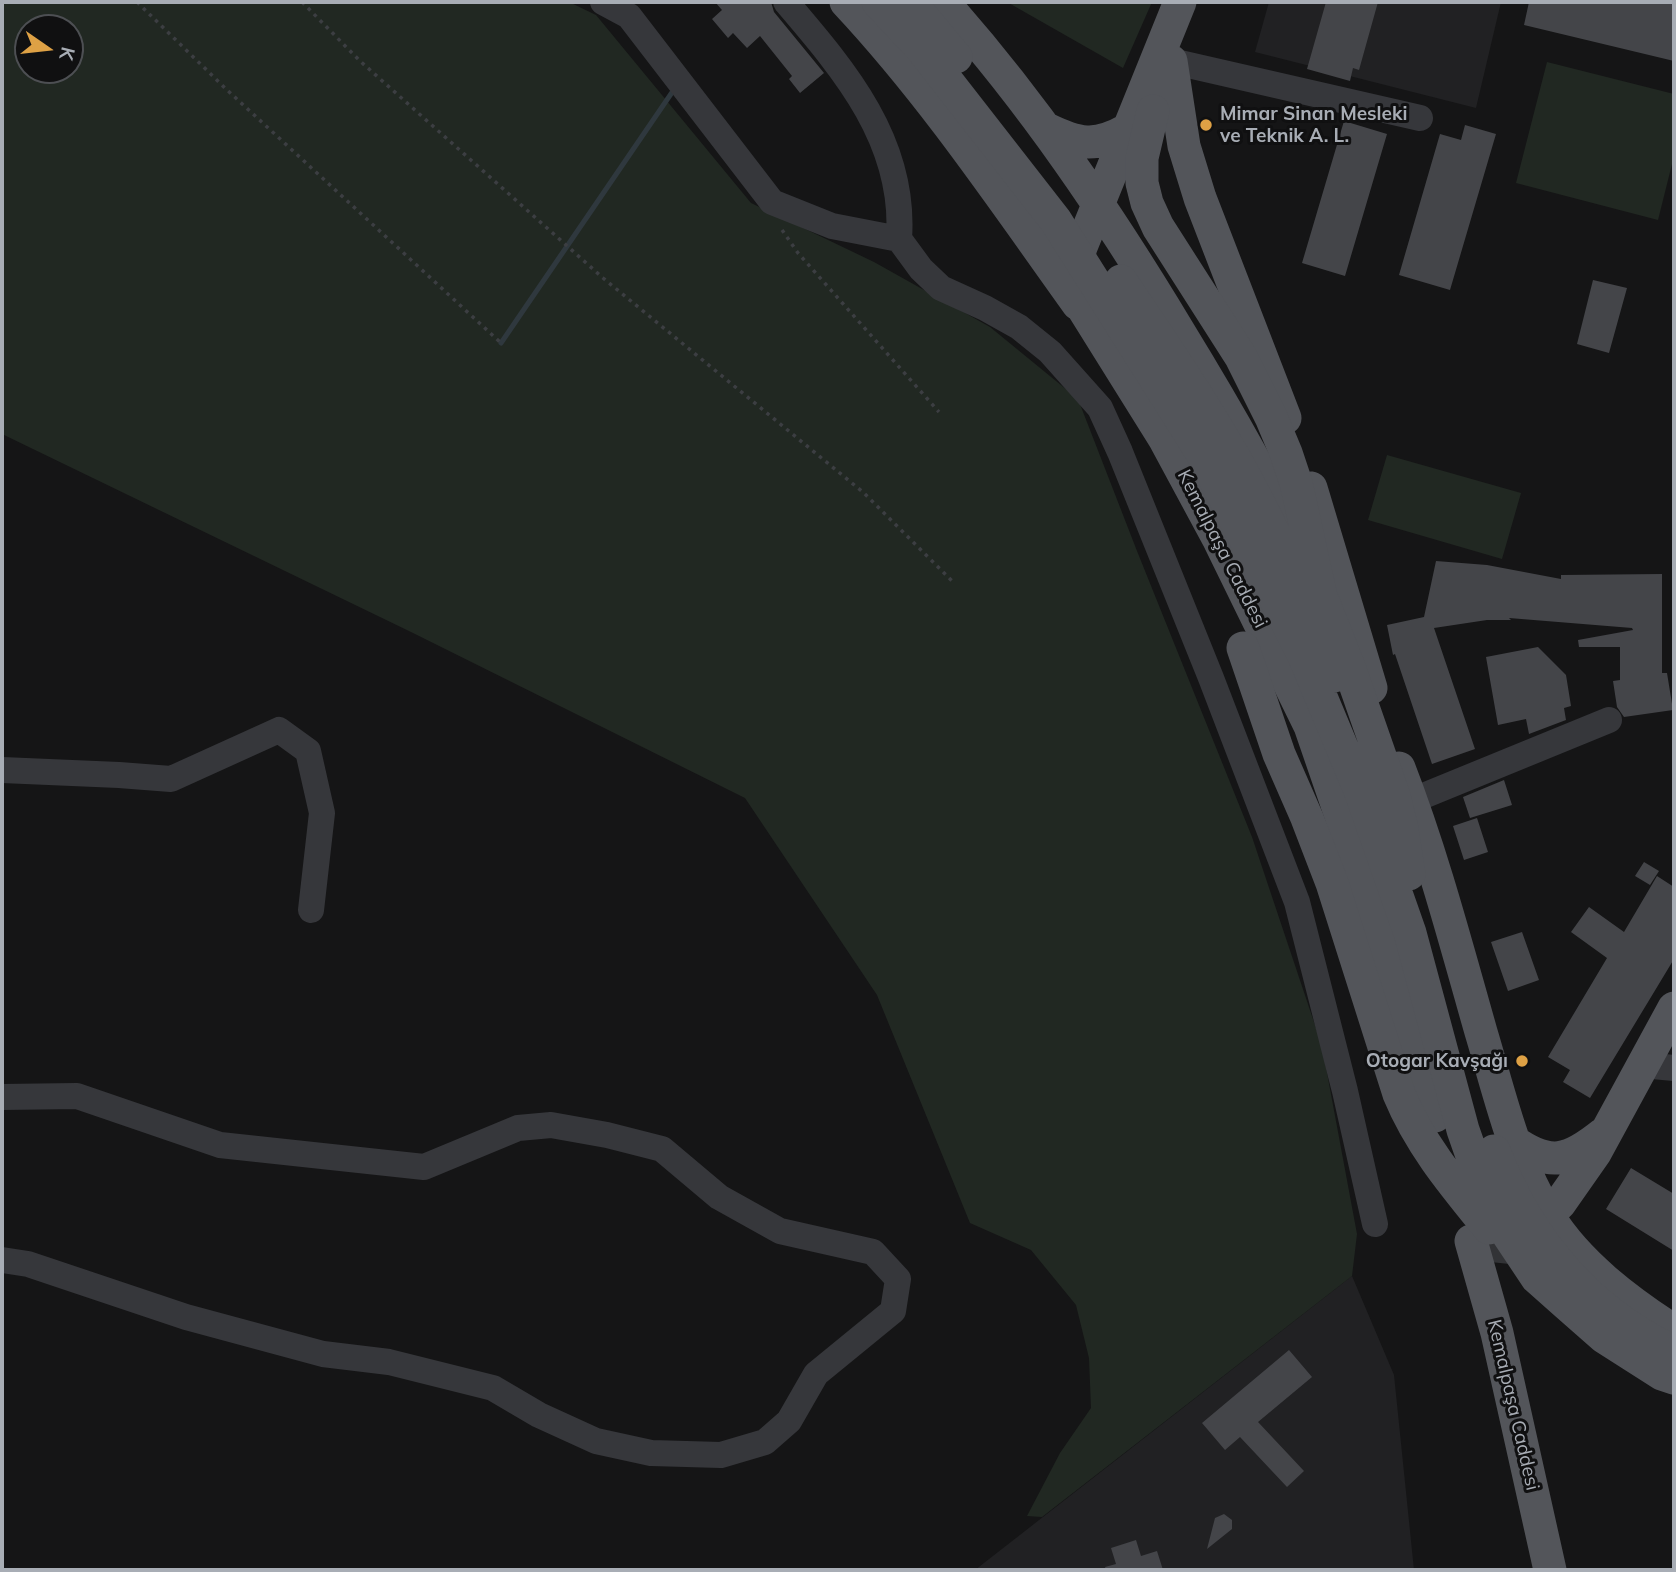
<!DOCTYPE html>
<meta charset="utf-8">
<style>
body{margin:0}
#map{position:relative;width:1676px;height:1572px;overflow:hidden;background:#151516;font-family:Mulish,sans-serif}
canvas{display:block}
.frame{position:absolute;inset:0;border:4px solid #a8adb5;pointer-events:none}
.north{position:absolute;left:14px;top:14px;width:70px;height:70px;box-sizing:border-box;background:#101011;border:2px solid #4d4f53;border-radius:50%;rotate:104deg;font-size:19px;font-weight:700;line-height:28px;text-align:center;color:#a8adb5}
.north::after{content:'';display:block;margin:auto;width:24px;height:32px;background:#dea145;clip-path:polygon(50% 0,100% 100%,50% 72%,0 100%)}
</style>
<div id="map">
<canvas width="1676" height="1572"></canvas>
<div class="frame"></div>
<div class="north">K</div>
</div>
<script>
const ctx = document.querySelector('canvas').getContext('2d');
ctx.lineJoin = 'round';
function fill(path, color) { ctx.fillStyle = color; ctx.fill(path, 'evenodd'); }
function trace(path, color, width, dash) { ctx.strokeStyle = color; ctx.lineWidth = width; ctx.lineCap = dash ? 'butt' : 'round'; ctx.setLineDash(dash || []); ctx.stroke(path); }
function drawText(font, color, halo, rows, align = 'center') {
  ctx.font = font + ' Mulish,sans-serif'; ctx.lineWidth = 6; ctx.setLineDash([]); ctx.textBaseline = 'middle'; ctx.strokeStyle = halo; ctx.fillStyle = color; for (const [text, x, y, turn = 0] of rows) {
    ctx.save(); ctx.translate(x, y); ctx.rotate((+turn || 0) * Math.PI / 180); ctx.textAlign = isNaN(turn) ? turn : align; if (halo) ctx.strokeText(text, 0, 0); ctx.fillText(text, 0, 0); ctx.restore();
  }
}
const built = new Path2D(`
 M1269,2H1501L1476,108L1255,52Z
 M1352,1276L1394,1375L1414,1570H975Z`);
const green = new Path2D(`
 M2,2H569L596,15L751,203L874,262L990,327L1078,399L1137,551L1252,837L1322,1046L1357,1234L1352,1276L1042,1517L1027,1516L1060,1453L1091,1408L1089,1358L1076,1305L1031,1250L970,1223L877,995L745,798L411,632L2,434ZM28,28H70V70H28Z
 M1007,2H1152L1123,68Z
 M1547,62L1674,94V156L1658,220L1516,183Z
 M1387,455L1521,493L1502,559L1368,520Z`);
const stream = new Path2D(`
 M501,343L675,88`);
const building = new Path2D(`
 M715,2H771L774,12L824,73L800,93L789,79L792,76L760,36L747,48L733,33L728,38L712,19L722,10Z
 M1326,2H1378L1359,70L1353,68L1350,81L1307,69Z
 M1529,2H1674V61L1524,25Z
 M1344,121L1387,134L1345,276L1302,263Z
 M1465,125L1496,134L1450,290L1399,275L1440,134L1461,140Z
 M1593,280L1627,288L1609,353L1577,344Z
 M1436,561L1487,565L1561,579V575L1662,574V673H1667L1673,710L1624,717L1617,707L1613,681L1620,680V647H1579L1578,640L1633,630L1632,628L1509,618L1511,620H1487L1434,628L1475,749L1432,764L1395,654L1393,655L1387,625L1424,617Z
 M1538,647L1566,675L1571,706L1564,708L1566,720L1529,734L1526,719L1498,725L1486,657Z
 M1504,780L1512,805L1470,818L1463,797Z
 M1477,818L1488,852L1464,860L1453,826Z
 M1644,862L1659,871L1650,885L1635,876Z
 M1657,876L1674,887V959L1590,1098L1563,1082L1570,1070L1548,1057L1607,958L1571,932L1589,907L1624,932Z
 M1522,932L1539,980L1508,991L1491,942Z
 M1631,1168L1674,1194V1251L1606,1209Z
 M1289,1350L1312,1377L1258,1422L1304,1471L1287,1487L1240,1437L1225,1450L1202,1423Z
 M1224,1514L1232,1520V1529L1207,1549L1215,1518Z
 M1136,1540L1141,1556L1157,1551L1163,1570H1106L1105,1567L1116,1564L1111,1548Z`);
const majorTunnel = new Path2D(`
 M1500,1263C1502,1243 1510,1228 1530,1223`);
const path = new Path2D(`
 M137,2L226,89L501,343
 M302,2L360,61L603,278L864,493L953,582
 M782,230L798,253L939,412`);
const minor = new Path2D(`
 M603,2L629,16L772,202L832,226L899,239
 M786,2C845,71 906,142 899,239L921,269L941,288L985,308L1019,327L1050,352L1100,408L1120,452L1211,678L1297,902L1345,1091L1375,1224
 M1171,61L1420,118
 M2,770L119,775L171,779L279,730L308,751L322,813L311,910
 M1411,801L1609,720
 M1642,1065L1674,1068
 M2,1097L77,1096L220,1145L424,1167L518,1128L551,1125L607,1135L662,1149L719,1197L780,1231L873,1252L898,1279L893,1311L816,1374L789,1421L765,1442L721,1455L651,1453L596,1441L539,1415L493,1388L389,1362L323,1354L186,1317L28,1264L2,1260`);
const major = new Path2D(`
 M846,2C933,95 1004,201 1078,304
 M943,2C1033,103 1108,214 1178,330C1224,405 1269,482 1306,562
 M1180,2L1081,247L1074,272L1076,297L1164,438L1219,540L1310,726L1353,851L1435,1116
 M1171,61L1184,146L1200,198L1285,418
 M1047,129C1078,144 1095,148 1127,130
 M1311,488L1371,688
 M1399,768C1432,853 1456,944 1481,1032C1500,1095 1514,1160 1549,1217C1578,1264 1628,1301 1674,1331
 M1513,1141C1550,1167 1568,1162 1603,1134
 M1540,1223L1560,1203L1595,1153L1674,1008
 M1471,1241L1497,1333L1550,1570`);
const majorBridge = new Path2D(`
 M878,2L922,49L1056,221L1202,453L1304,656L1361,793L1410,933L1463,1130L1484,1190L1501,1224L1537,1278L1564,1302L1604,1337L1662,1374L1674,1378
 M910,2L956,57
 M1153,111L1142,158V183L1147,203L1158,227L1241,357L1271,417L1286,453L1296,483L1321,596L1349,667L1394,796L1402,829L1409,874
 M1121,281C1160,339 1199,396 1234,457C1273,526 1306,601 1334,676
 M1243,648L1279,754L1307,818L1332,883L1399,1094C1420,1145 1454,1185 1489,1228
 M1494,1151C1529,1241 1586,1310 1674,1352`);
const markers = [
 [1206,125,7,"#dea145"],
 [1522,1061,7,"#dea145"]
];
const poiNames = [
 ["Mimar Sinan Mesleki",1220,114],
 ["ve Teknik A. L.",1220,136],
 ["Otogar Kavşağı",1508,1061,"right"]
];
const streetNames = [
 ["Kemalpaşa Caddesi",1222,549,63],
 ["Kemalpaşa Caddesi",1513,1405,77]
];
fill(built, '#212123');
fill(green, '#212822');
trace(stream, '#2f383e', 5);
fill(building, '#444549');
trace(majorTunnel, '#323336', 33, [33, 17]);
trace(path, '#3c3e42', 3.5, [3.5, 5]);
trace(minor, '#36373b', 26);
trace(major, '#53555a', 33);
trace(majorBridge, '#53555a', 33);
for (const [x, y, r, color] of markers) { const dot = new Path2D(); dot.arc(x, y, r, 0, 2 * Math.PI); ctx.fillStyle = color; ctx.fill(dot); trace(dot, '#101011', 2.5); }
drawText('bold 19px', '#a8adb5', '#101011', poiNames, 'left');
drawText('19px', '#a8adb5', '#101011', streetNames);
</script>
